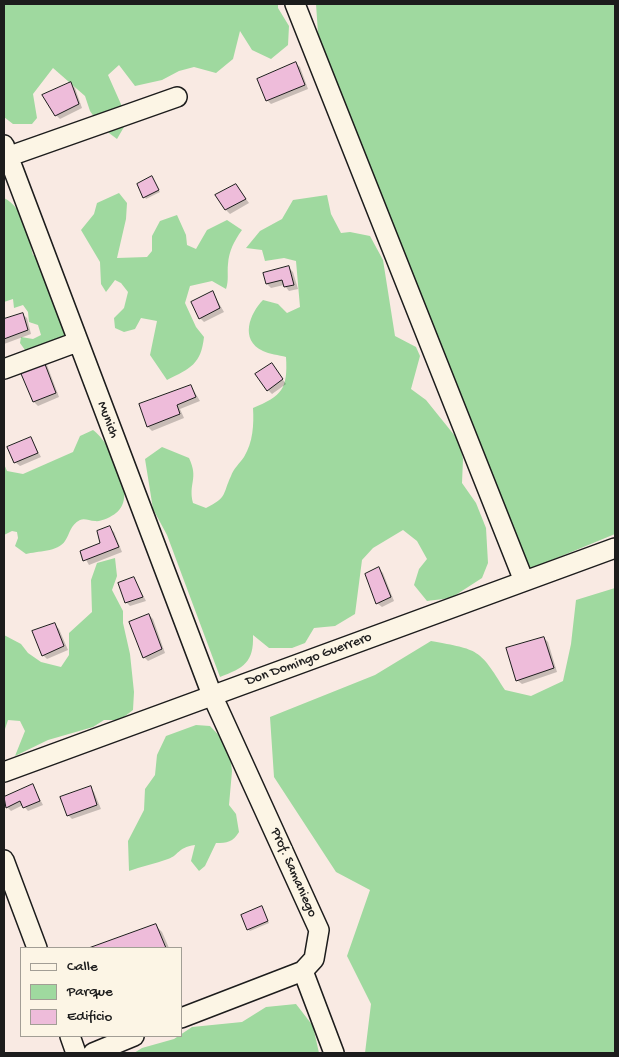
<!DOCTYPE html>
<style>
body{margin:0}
#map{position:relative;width:619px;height:1057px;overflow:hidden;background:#f9eae3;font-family:"Gochi Hand",sans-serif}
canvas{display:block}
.frame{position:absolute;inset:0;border:5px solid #1c1c1c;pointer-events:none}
.legend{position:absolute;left:20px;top:947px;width:162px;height:90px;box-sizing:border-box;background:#fcf5e5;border:1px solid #a29e95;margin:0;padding:6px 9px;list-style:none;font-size:15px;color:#1c1c1c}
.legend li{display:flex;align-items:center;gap:10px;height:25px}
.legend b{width:25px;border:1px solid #a29e95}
</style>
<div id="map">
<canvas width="619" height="1057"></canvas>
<div class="frame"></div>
<ul class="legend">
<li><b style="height:6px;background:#fcf5e5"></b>Calle</li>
<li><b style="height:14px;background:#9fd99f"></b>Parque</li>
<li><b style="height:14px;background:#eebcda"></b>Edificio</li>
</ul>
</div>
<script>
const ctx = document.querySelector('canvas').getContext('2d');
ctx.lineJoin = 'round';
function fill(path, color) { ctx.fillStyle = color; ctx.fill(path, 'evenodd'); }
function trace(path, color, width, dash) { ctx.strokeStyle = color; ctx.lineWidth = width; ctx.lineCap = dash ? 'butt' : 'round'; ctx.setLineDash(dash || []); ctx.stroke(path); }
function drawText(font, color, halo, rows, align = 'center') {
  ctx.font = font + ' "Gochi Hand",sans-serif'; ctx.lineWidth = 4; ctx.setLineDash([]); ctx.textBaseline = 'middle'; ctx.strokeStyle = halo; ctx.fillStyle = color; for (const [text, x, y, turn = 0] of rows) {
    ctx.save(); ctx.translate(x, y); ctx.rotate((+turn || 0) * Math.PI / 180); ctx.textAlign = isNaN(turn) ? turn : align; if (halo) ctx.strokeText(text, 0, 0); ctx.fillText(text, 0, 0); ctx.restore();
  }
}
const green = new Path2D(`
 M4,4H278V8L289,26L288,45L271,59L252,50L240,31L233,59L216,73L194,67L179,71L162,80L135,86L119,65L108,75L128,120L117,139L101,127L90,111L85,96L53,68L33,94L37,118L32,124H13L4,117Z
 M316,4H615V534L530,569L319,48Z
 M119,193L127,203L126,219L117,258L147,257L152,251V236L160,221L177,215L186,235L187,245L196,249L207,230L227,220L242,230C234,241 229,251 228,264C227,273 229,280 226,289L212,281L190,286L185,303L196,327L204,337C201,364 191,368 167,380L150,355L157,321L141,318L135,329L124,332L115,328L114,318L124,308L128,292L121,283L115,280L106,292L101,284L100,262L81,230L94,214L97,203Z
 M327,195L331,214L341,233L350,232L370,236L383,260L395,336L416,347L420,356L411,389L426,400L459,441L463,459L462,483L476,503L486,528L488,563L482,578L451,598L427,601L414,585L419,569L427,559L417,541L403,530L373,548L362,560L355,614L335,626L314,628L305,643L292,648H269L253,635C254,662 244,668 220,677L167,535L153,509L145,459L162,447L189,458C199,479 188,483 193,503L206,508C228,497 222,495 231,476C233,469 240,463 244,457C253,442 254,425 253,408C282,396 288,389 286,357C279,355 269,354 263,351C239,340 250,313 263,300L278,304L287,313L300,307L296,261L284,258L265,261L262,250L246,248L260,231L282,219L293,200Z
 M4,198C24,208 28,234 33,255L41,258L51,297L59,300L67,336L59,342L30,351L25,350L20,343L21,337L33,339L41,335L38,325L29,322L28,312L23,305L14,308L13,299L4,302Z
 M93,430C110,442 139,497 116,513C111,517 101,522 95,521C89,521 85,518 80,520C70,525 70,534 65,541C58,552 37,551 26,554L15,546L18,538L17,532L12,531L4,535V464L7,471L23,474L73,452L80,436Z
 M115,558L117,576L112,590L123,611V623L130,654L134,692L133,710L120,720H104L93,727L48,740L15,756L25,731L20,721L8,720L4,732V635L21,644L28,653L41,662L61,667L69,655V633L92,612L91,580L97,563Z
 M615,588V1053H365L371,1004L347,956L370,890L336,872L274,777L270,717L375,675L431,641C479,650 479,648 505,690L531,696L563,681L571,644L576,600Z
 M196,725L210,726L229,746L232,771L229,805L236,814L239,832C233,842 227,843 216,843L205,866L199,871L191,861L195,845C176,848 180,855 168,859C155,864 142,866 129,871L128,841L144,810L145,789L155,775L157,755L166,736Z
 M296,1004L313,1026L319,1053H134L142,1048L174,1039L192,1027L242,1022L266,1007Z`);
const shadow = new Path2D(`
 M295,63L300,67L308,89L271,104L267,100Z
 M71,84L75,88L82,108L60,119L56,115Z
 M152,178L160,192L146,199L138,185Z
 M236,185L249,203L230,214L226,210Z
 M289,268L293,272L298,289L289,291L284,285L271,288L267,284L264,274Z
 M213,293L224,312L204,322L200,318Z
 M22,314L27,318L31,334L4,344V320Z
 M42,361L47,365L59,397L38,406L34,402L21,369Z
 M272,365L286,384L272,394L268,390Z
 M191,386L200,401L180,409L184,418L152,431L148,427L141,405Z
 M31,439L41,457L20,466L15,462Z
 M109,528L114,532L122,552L89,565L81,551L102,543Z
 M379,569L383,573L394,601L382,607L377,603Z
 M134,578L146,601L130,606L126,602Z
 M149,615L153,619L165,653L148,661L144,657Z
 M55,625L59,629L68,650L47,659L43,655Z
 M544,638L548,642L557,672L522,684L517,680Z
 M33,786L43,805L28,811L23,805L11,811L7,807L4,798Z
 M90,788L94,792L101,809L72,819L68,815Z
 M262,908L269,923L250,931L248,929Z
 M156,926L162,932L169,948H91Z`);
const building = new Path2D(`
 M296,62L305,85L266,101L257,79Z
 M71,82L79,104L55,116L42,95Z
 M152,176L159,190L143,198L137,184Z
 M236,184L246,199L225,210L215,195Z
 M289,266L294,285L284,287L282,280L266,284L263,273Z
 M213,291L220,308L199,319L191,302Z
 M23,313L28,330L4,339V319Z
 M43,359L56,393L33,402L19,369Z
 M272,363L283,379L267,391L255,374Z
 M191,385L196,397L177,405L180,414L147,427L139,404Z
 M31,437L38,453L14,463L7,447Z
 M110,526L119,547L83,561L80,551L100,543L97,531Z
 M379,567L391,597L376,604L365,574Z
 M134,577L143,597L125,603L118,583Z
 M149,614L162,649L143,658L129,622Z
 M55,623L64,646L42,656L32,631Z
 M544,637L554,668L516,681L506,648Z
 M33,784L40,801L23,808L20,801L6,808L4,797Z
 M91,786L97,805L67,816L60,797Z
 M262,906L268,921L247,930L241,915Z
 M156,924L166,948H89Z`);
const minor = new Path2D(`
 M295,4L524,581
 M4,145L212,695L319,930L314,959L303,971L181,1018
 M7,157L177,97
 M4,369L77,342
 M4,772L615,548
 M4,860L37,948
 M303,971L334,1053
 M70,1036L76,1053
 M93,1053L134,1036`);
const streetNames = [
 ["Munich",107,420,69],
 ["Don Domingo Guerrero",309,660,-20],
 ["Prof. Samaniego",293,873,66]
];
fill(green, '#9fd99f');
fill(shadow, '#0003');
fill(building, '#eebcda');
trace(building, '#1c1c1c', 1);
trace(minor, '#1c1c1c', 22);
trace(minor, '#fcf5e5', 19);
drawText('14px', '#1c1c1c', '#fcf5e5', streetNames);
</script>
